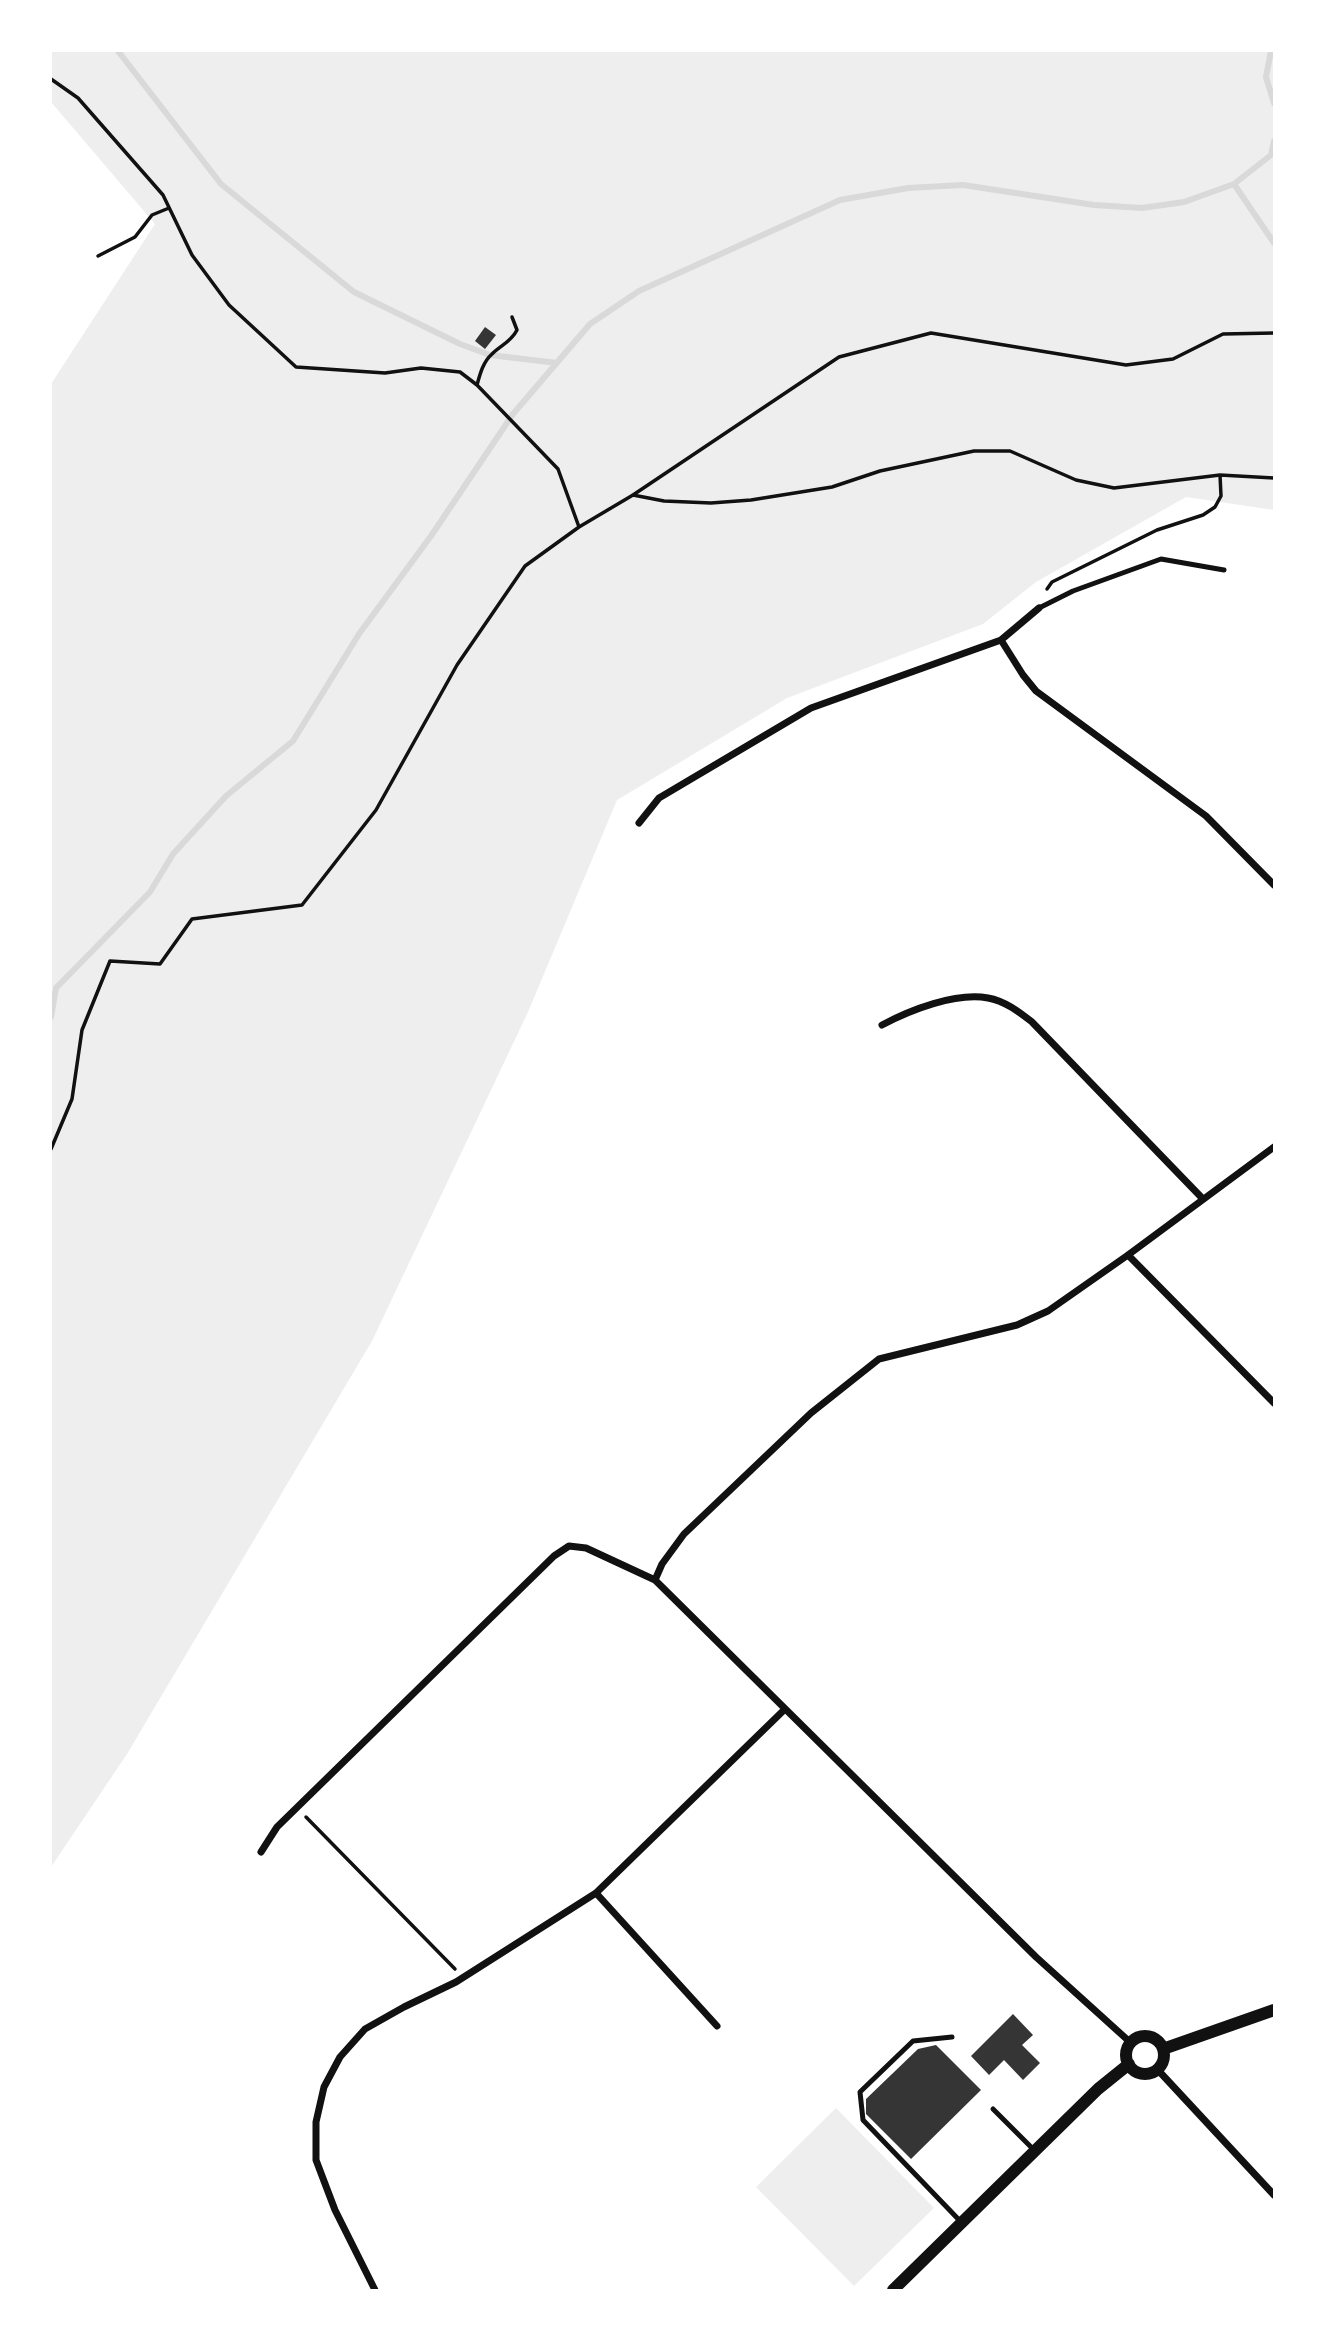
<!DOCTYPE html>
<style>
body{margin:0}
#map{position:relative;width:1325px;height:2341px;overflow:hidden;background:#fff;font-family:"Work Sans",sans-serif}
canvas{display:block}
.frame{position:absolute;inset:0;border:52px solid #fff;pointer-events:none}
</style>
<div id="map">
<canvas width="1325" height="2341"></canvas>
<div class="frame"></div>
</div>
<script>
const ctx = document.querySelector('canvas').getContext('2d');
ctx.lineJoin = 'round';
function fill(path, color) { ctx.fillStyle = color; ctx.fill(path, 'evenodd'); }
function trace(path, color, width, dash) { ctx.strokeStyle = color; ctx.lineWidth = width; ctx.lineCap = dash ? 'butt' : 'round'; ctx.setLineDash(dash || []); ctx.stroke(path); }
const green = new Path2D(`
 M51,51H1274V510L1186,497L1036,582L983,624L787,698L617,800L528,1012L372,1341L127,1754L51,1867V384L155,224L51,102Z
 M836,2108L934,2208L854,2286L756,2187Z`);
const stream = new Path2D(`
 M118,51L221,184L354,292L460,344L490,355L557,363
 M1271,51L1266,77L1274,103
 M1234,184L1274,243
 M51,1017L56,988L150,892L173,854L226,796L293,741L359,634L431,536L513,414L590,324L639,291L840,200L908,188L963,185L1094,205L1142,208L1184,202L1234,184L1271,155L1274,141`);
const building = new Path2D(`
 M485,327L496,335L485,349L475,341Z
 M1013,2014L1033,2035L1022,2045L1040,2063L1023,2080L1004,2060L989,2075L971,2056Z
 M936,2045L981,2090L911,2159L866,2114V2099L918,2049Z`);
const path = new Path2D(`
 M51,79L78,98L163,195L192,255L229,305L296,367L385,373L421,368L460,372L477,385L558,469L579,527
 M98,256L135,237L152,215L169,208
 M477,385C480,374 483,362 492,354C501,345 511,342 517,330L512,317
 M633,495L664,501L711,503L751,500L832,487L880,471L974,451H1010L1076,480L1114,488L1220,475L1274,478
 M1047,589L1052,582L1157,530L1203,515L1215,507L1221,496L1220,475
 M51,1149L72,1099L82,1030L110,961L160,964L192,919L302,905L376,810L457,665L525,566L579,527L633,495L839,357L931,333L1126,365L1173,359L1223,334L1274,333
 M306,1817L455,1969`);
const service = new Path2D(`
 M1039,608L1073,591L1161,559L1224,570
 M952,2037L913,2041L860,2092L863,2120L962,2223
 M993,2109L1035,2151`);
const minor = new Path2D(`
 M1001,640L1023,675L1036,691L1206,816L1274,885
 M639,823L659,798L811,708L1001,640L1039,608
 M882,1025C910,1010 956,992 988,998C1005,1001 1019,1012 1032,1022L1203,1199
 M1128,1255L1274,1403
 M655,1580L662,1564L684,1534L811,1413L879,1359L1017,1325L1048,1311L1128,1255L1274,1147
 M261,1852L277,1827L554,1556L569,1546L586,1548L655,1580L1036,1957L1131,2043
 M596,1893L717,2026
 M1157,2069L1274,2195
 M375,2290L335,2210L316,2160V2122L324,2087L340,2057L365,2029L404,2007L456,1982L596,1893L784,1710`);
const tertiary = new Path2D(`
 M1126 2055a19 19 0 1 1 38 0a19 19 0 1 1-38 0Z
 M1163,2049L1274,2010
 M893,2290L1098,2089L1129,2064`);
fill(green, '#eee');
trace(stream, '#d9d9d9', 6);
fill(building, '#353535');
trace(path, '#111', 3.5);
trace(service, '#111', 5);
trace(minor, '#111', 7);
trace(tertiary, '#111', 12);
</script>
